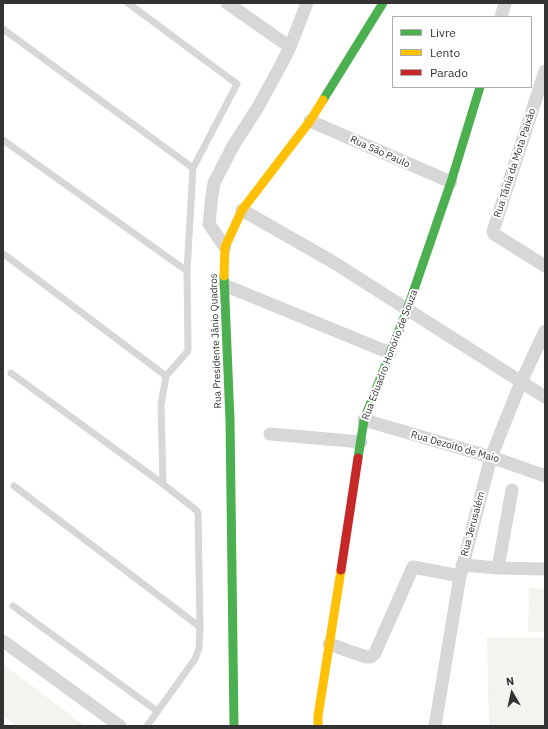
<!DOCTYPE html>
<meta charset="utf-8">
<style>
body{margin:0}
#map{position:relative;width:548px;height:729px;overflow:hidden;background:#fff;font-family:"IBM Plex Sans",sans-serif}
canvas{display:block}
.frame{position:absolute;inset:0;border:4px solid #333;pointer-events:none}
.legend{position:absolute;left:392px;top:16px;width:140px;height:72px;box-sizing:border-box;background:#fff;border:1px solid #adadad;margin:0;padding:5px 7px;list-style:none;font-size:12px;color:#333}
.legend li{display:flex;align-items:center;gap:8px;height:20px}
.legend b{width:20px;border:1px solid #adadad}
.north{position:absolute;left:492px;top:673px;width:40px;height:40px;-webkit-text-stroke:3px #fff;paint-order:stroke;rotate:351deg;font-size:11px;font-weight:700;line-height:16px;text-align:center;color:#333}
.north::after{content:'';display:block;margin:auto;width:14px;height:18px;background:#333;clip-path:polygon(50% 0,100% 100%,50% 72%,0 100%)}
</style>
<div id="map">
<canvas width="548" height="729"></canvas>
<div class="frame"></div>
<ul class="legend">
<li><b style="height:5px;background:#4caf50"></b>Livre</li>
<li><b style="height:5px;background:#ffc107"></b>Lento</li>
<li><b style="height:5px;background:#c62828"></b>Parado</li>
</ul>
<div class="north">N</div>
</div>
<script>
const ctx = document.querySelector('canvas').getContext('2d');
ctx.lineJoin = 'round';
function fill(path, color) { ctx.fillStyle = color; ctx.fill(path, 'evenodd'); }
function trace(path, color, width, dash) { ctx.strokeStyle = color; ctx.lineWidth = width; ctx.lineCap = dash ? 'butt' : 'round'; ctx.setLineDash(dash || []); ctx.stroke(path); }
function drawText(font, color, halo, rows, align = 'center') {
  ctx.font = font + ' "IBM Plex Sans",sans-serif'; ctx.lineWidth = 4; ctx.setLineDash([]); ctx.textBaseline = 'middle'; ctx.strokeStyle = halo; ctx.fillStyle = color; for (const [text, x, y, turn = 0] of rows) {
    ctx.save(); ctx.translate(x, y); ctx.rotate((+turn || 0) * Math.PI / 180); ctx.textAlign = isNaN(turn) ? turn : align; if (halo) ctx.strokeText(text, 0, 0); ctx.fillText(text, 0, 0); ctx.restore();
  }
}
const green = new Path2D(`
 M529,588L545,589V632H528Z
 M487,637H545V726H489Z
 M3,664L85,726H16L3,716Z`);
const lane = new Path2D(`
 M3,29L193,168
 M3,140L187,271
 M5,255L166,376L188,351L187,271L193,168L237,84L128,3
 M11,373L163,484
 M14,486L200,627
 M13,606L157,711
 M147,726L195,659L199,648L200,627L198,513L196,510L163,484L161,405L166,376`);
const street = new Path2D(`
 M227,3L290,47
 M501,17L505,3
 M545,71L493,231L494,234L545,266
 M310,121L451,182
 M242,210L333,262L545,397
 M225,247L209,224L212,195L214,183L233,146L258,107L282,63L290,47L307,3
 M224,285L390,353
 M364,420L491,457L545,476
 M270,434L361,442
 M462,565L498,568L545,569
 M498,568L512,490
 M3,641L120,726
 M329,644L366,657H371L375,653L413,567L460,576
 M435,726L460,576L491,457L521,382L545,331`);
const fast = new Path2D(`
 M323,100L383,3
 M224,276L230,420L234,726
 M358,458L364,420L407,310L451,182L480,87`);
const slow = new Path2D(`
 M224,276L225,247L242,210L310,121L323,100
 M318,726V716L341,570`);
const jam = new Path2D(`
 M341,570L358,458`);
const streetNames = [
 ["Rua São Paulo",380,152,24],
 ["Rua Tânia da Mota Paixão",515,163,-72],
 ["Rua Presidente Jânio Quadros",216,341,-92],
 ["Rua Eduadro Honório de Souza",390,355,-69],
 ["Rua Dezoito de Maio",455,447,16],
 ["Rua Jerusalém",473,524,-75]
];
fill(green, '#f1f5ed');
trace(lane, '#d7d7d7', 7);
trace(street, '#d7d7d7', 13);
trace(fast, '#4caf50', 9);
trace(slow, '#ffc107', 9);
trace(jam, '#c62828', 9);
drawText('10px', '#333', '#fff', streetNames);
</script>
